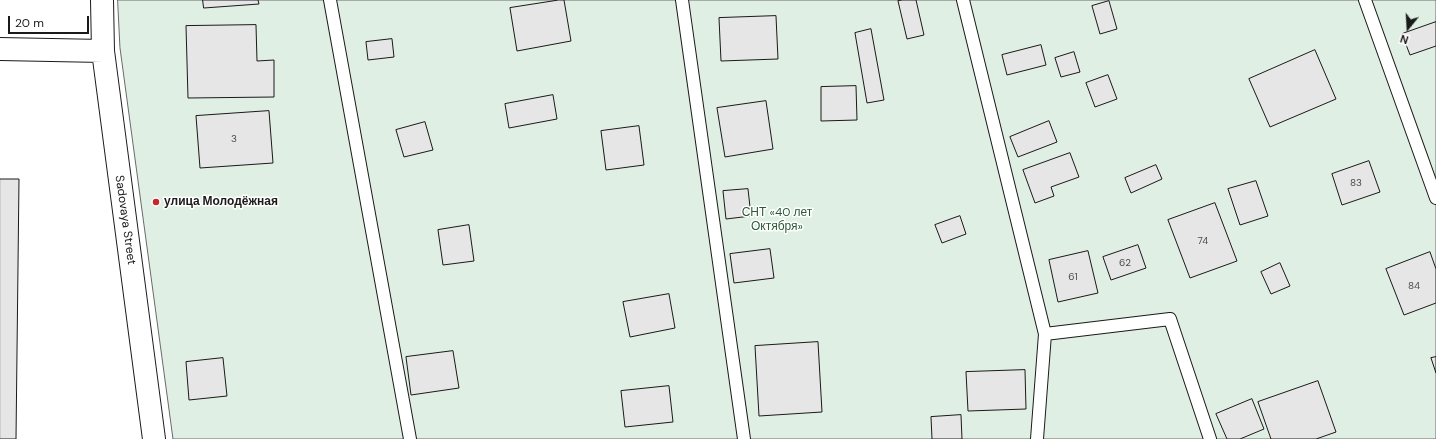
<!DOCTYPE html>
<meta charset="utf-8">
<style>
body{margin:0}
#map{position:relative;width:1436px;height:439px;overflow:hidden;background:#fff;font-family:"DM Sans",sans-serif}
canvas{display:block}
.north{position:absolute;left:1388px;top:8px;width:40px;height:40px;-webkit-text-stroke:3px #fff;paint-order:stroke;rotate:198deg;font-size:11px;font-weight:700;line-height:16px;text-align:center;color:#1a1a1a}
.north::after{content:'';display:block;margin:auto;width:14px;height:18px;background:#1a1a1a;clip-path:polygon(50% 0,100% 100%,50% 72%,0 100%)}
.scale{position:absolute;left:8px;top:16px;width:81px;height:18px;box-sizing:border-box;border:2px solid #1a1a1a;border-top:0;padding-left:5px;font-size:12px;line-height:14px;white-space:nowrap;color:#1a1a1a;-webkit-text-stroke:3px #fff;paint-order:stroke}
</style>
<div id="map">
<canvas width="1436" height="439"></canvas>
<div class="north">N</div>
<div class="scale">20 m</div>
</div>
<script>
const ctx = document.querySelector('canvas').getContext('2d');
ctx.lineJoin = 'round';
function fill(path, color) { ctx.fillStyle = color; ctx.fill(path, 'evenodd'); }
function trace(path, color, width, dash) { ctx.strokeStyle = color; ctx.lineWidth = width; ctx.lineCap = dash ? 'butt' : 'round'; ctx.setLineDash(dash || []); ctx.stroke(path); }
function drawText(font, color, halo, rows, align = 'center') {
  ctx.font = font + ' "DM Sans",sans-serif'; ctx.lineWidth = 3; ctx.setLineDash([]); ctx.textBaseline = 'middle'; ctx.strokeStyle = halo; ctx.fillStyle = color; for (const [text, x, y, turn = 0] of rows) {
    ctx.save(); ctx.translate(x, y); ctx.rotate((+turn || 0) * Math.PI / 180); ctx.textAlign = isNaN(turn) ? turn : align; if (halo) ctx.strokeText(text, 0, 0); ctx.fillText(text, 0, 0); ctx.restore();
  }
}
const green = new Path2D(`
 M118,0H1436V439H173L120,48Z`);
const building = new Path2D(`
 M203,0H258L259,4L204,8Z
 M559,0H564L571,41L517,51L510,8Z
 M903,0H916L924,35L907,39L898,1Z
 M1109,1L1117,29L1100,34L1092,6Z
 M776,16L778,59L721,61L719,18Z
 M1436,22V46L1410,55L1402,34Z
 M256,25L257,61L274,60V97L188,98L186,26Z
 M871,29L884,100L867,103L855,33Z
 M392,39L394,57L368,60L366,42Z
 M1041,45L1046,65L1007,75L1002,55Z
 M1315,50L1336,99L1270,127L1249,79Z
 M1074,52L1080,72L1061,77L1055,58Z
 M1108,75L1117,99L1095,107L1086,83Z
 M856,86L857,120L821,121V87Z
 M553,95L557,119L509,128L505,104Z
 M766,101L773,149L725,157L717,108Z
 M269,111L273,163L200,168L196,116Z
 M1049,121L1057,142L1018,157L1010,137Z
 M425,122L433,150L404,157L396,130Z
 M639,126L644,165L606,170L601,131Z
 M1070,153L1079,177L1051,187L1054,196L1035,203L1023,170Z
 M1369,161L1380,192L1342,205L1332,174Z
 M1156,165L1162,179L1131,193L1125,178Z
 M0,179H19L16,439H0Z
 M1256,181L1268,216L1240,225L1228,189Z
 M748,189L751,216L726,219L723,191Z
 M1215,203L1237,261L1190,278L1168,220Z
 M960,216L966,234L942,243L935,225Z
 M469,225L474,261L443,265L438,230Z
 M1138,245L1146,268L1111,280L1103,257Z
 M770,249L774,278L734,283L730,254Z
 M1088,251L1098,293L1058,302L1049,260Z
 M1430,252L1436,269V303L1404,315L1386,269Z
 M1280,263L1290,286L1271,294L1261,272Z
 M669,294L675,328L630,337L623,302Z
 M818,342L822,412L759,416L755,346Z
 M453,351L459,388L411,395L406,357Z
 M1436,357V373L1431,358Z
 M223,358L227,396L189,400L186,362Z
 M1025,370L1026,409L968,411L966,372Z
 M1318,381L1336,432L1316,439H1271L1258,402Z
 M669,386L673,422L625,427L621,391Z
 M1252,399L1264,429L1240,439H1227L1216,414Z
 M961,415L962,439H932L931,417Z`);
const lane = new Path2D(`
 M330,0L410,439
 M682,0L744,439
 M963,0L1045,334L1037,439
 M1365,0L1436,198
 M1045,334L1170,319L1210,439`);
const secondary = new Path2D(`
 M102,0L103,51L154,439
 M0,49L103,51`);
const markers = [
 [156,202,4,"#c62828"]
];
const numberNames = [
 ["3",234,139],
 ["83",1356,183],
 ["74",1203,241],
 ["62",1125,263],
 ["61",1073,277],
 ["84",1414,286]
];
const poiNames = [
 ["улица Молодёжная",164,202]
];
const parkNames = [
 ["СНТ «40 лет",777,213],
 ["Октября»",777,227]
];
const streetNames = [
 ["Sadovaya Street",125,220,82]
];
fill(green, '#e0efe3');
trace(green, '#6a6a6a', 1);
fill(building, '#e6e6e6');
trace(building, '#1a1a1a', 1);
trace(lane, '#1a1a1a', 14);
trace(secondary, '#1a1a1a', 24);
trace(lane, '#fff', 12);
trace(secondary, '#fff', 22);
for (const [x, y, r, color] of markers) { const dot = new Path2D(); dot.arc(x, y, r, 0, 2 * Math.PI); ctx.fillStyle = color; ctx.fill(dot); trace(dot, '#fff', 1.5); }
drawText('10px', '#4d4d4d', null, numberNames);
drawText('bold 12px', '#1a1a1a', '#fff', poiNames, 'left');
drawText('12px', '#2b5a34', '#fff', parkNames);
drawText('12px', '#1a1a1a', '#fff', streetNames);
</script>
